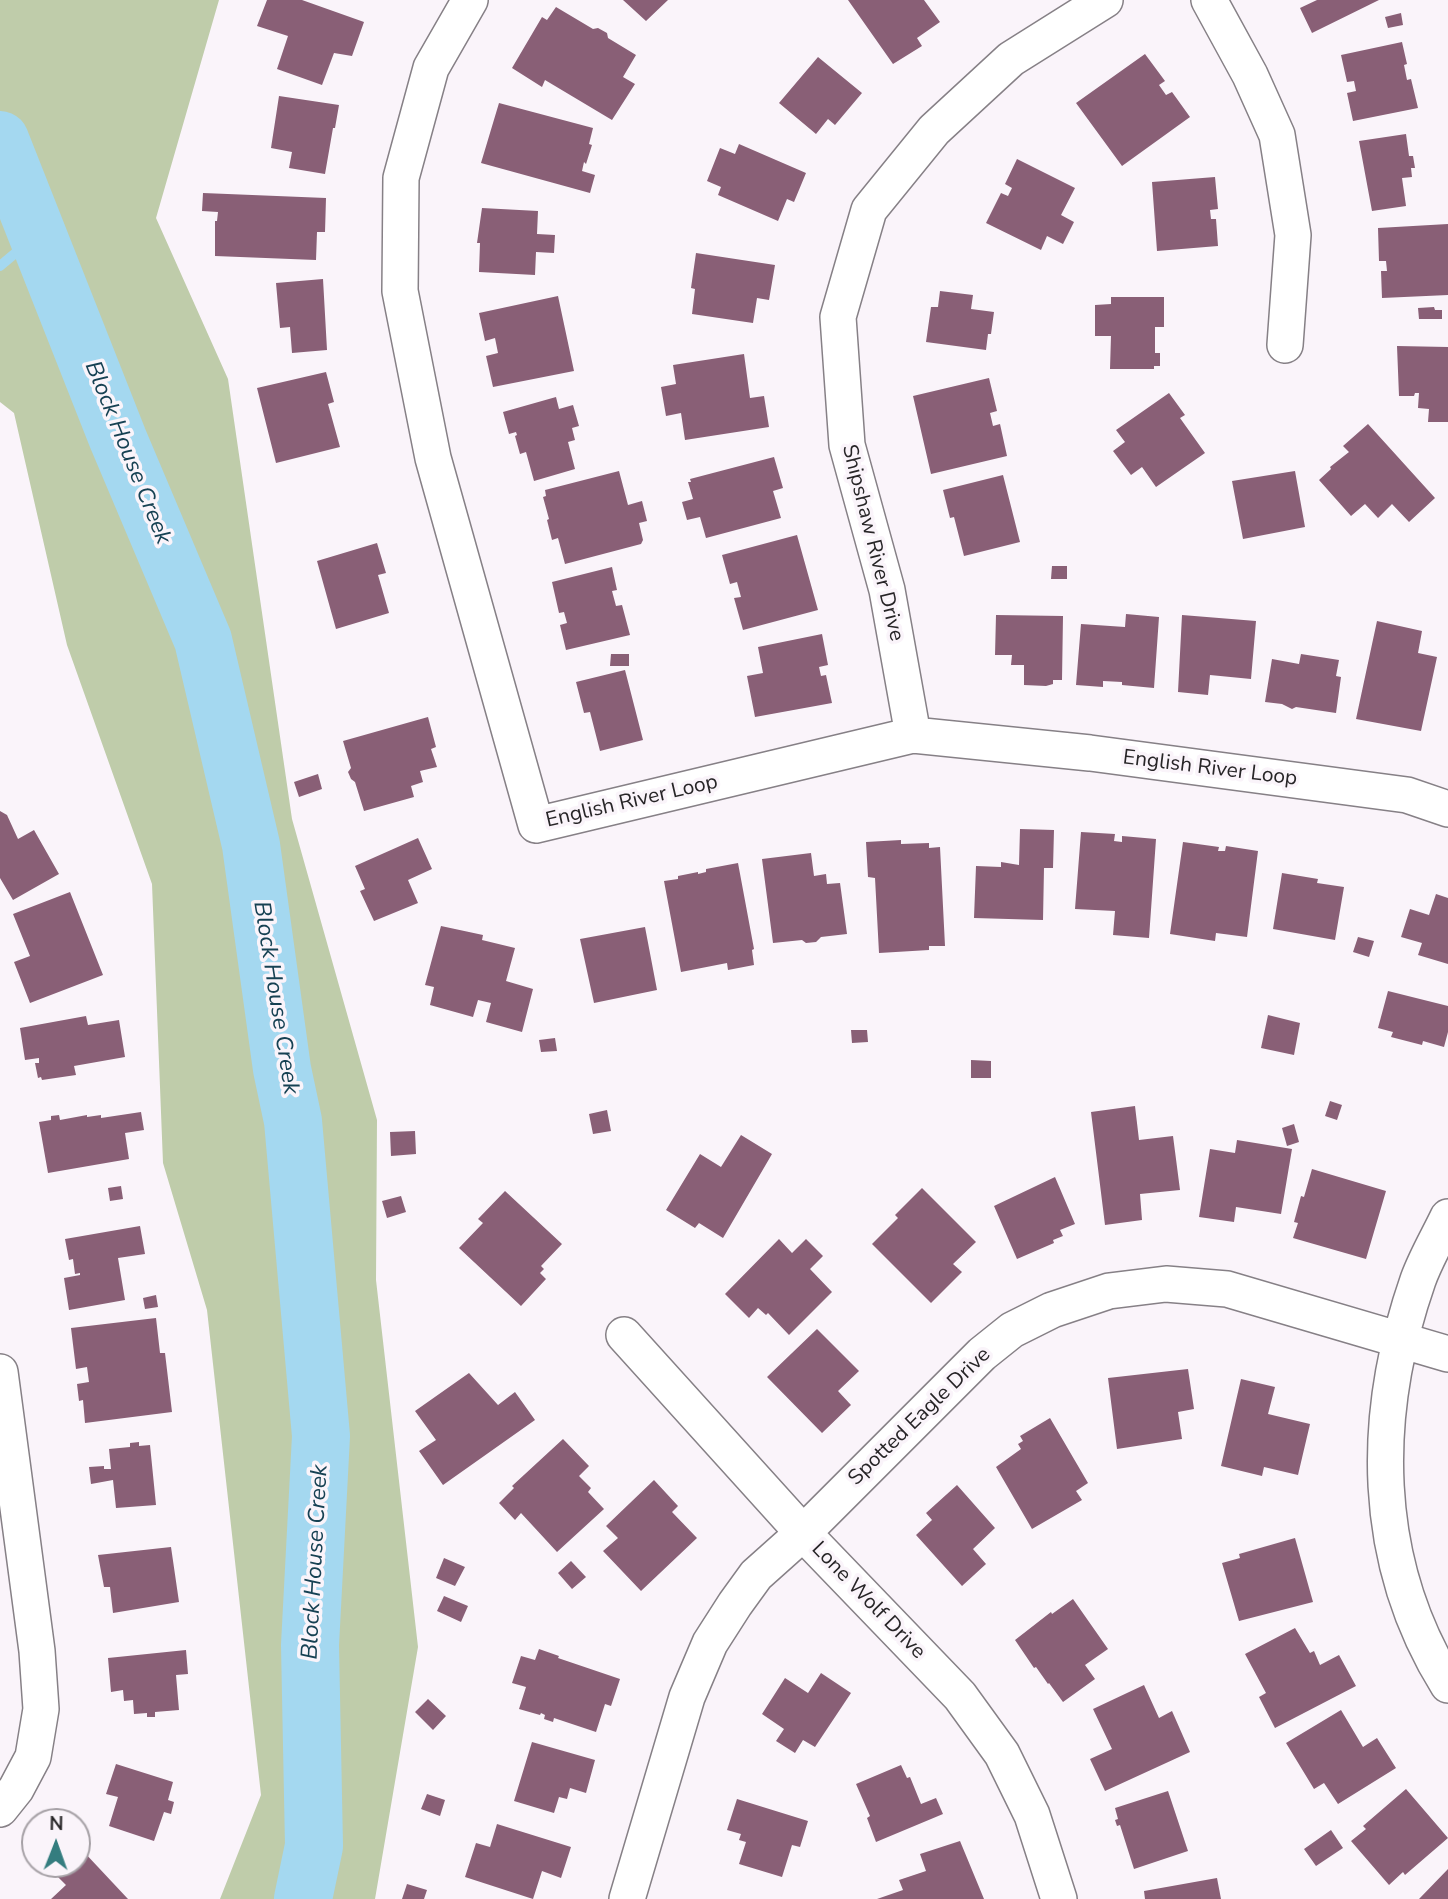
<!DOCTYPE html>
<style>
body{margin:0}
#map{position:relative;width:1448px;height:1899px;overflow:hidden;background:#faf4fa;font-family:"Nunito Sans",sans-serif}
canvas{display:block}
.north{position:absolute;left:21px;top:1808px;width:70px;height:70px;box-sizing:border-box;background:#faf4fa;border:2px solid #a6a1a6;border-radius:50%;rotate:1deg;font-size:19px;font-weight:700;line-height:28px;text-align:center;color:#272527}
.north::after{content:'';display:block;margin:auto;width:24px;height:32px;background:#347d7f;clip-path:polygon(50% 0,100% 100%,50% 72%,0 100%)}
</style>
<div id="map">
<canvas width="1448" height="1899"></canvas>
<div class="north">N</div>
</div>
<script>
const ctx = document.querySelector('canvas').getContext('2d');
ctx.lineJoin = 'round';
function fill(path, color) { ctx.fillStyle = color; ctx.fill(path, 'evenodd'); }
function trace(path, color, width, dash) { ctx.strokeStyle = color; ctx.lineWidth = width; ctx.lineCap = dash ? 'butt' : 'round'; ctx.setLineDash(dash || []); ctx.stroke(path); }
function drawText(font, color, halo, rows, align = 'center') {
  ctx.font = font + ' "Nunito Sans",sans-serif'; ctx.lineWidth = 7; ctx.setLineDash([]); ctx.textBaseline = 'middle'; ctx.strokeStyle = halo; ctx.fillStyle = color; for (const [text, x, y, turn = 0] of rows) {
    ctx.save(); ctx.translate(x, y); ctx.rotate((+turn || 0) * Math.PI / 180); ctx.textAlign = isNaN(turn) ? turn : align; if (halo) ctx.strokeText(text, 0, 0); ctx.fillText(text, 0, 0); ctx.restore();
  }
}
const green = new Path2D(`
 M0,0H219L156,218L228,379L292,819L377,1120L376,1280L418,1647L375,1899H220L261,1795L207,1310L163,1163L152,884L67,645L14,413L0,402Z`);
const stream = new Path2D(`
 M0,266L37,235`);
const river = new Path2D(`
 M0,140L118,439L203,640L251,845L282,1069L293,1121L321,1436L310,1645L314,1846L303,1899`);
const building = new Path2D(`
 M267,0H302L364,22L352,56L334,53L322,85L277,69L288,36L257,26Z
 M623,0H668L646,21Z
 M848,0H924L940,22L917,38L922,46L893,64Z
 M1317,0H1379L1312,33L1300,8Z
 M556,7L593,29L598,28L607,33L608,38L636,55L623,77L635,84L612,120L545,80L542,87L512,68L542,17L547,20Z
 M1401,13L1403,25L1388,28L1385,17Z
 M1402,42L1407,64L1404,65L1407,80L1411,79L1418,108L1353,121L1347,93L1356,91L1354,81L1347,82L1341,55Z
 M1145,54L1165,81L1159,85L1166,95L1172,92L1190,117L1122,166L1076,103Z
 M818,57L862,93L835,125L828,119L816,134L779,103Z
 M279,96L339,105L335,128H333L325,174L289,168L292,152L271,148Z
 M499,103L593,128L589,144L592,145L586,164L584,162L582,171L595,175L590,193L481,163Z
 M1406,134L1409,156H1413L1415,168H1411L1412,177L1402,178L1406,206L1372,211L1359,141Z
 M739,144L806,173L794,202L787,199L778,221L718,195L721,187L707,181L720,148L735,154Z
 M1017,159L1075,188L1061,215L1074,222L1063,244L1047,236L1041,250L986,223L1001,193L1008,196L1012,188L1005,184Z
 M1215,177L1218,209L1210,210L1211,219H1216L1218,246L1157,251L1152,182Z
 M203,193L326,198L325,232H317L316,260L215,256V221H217L218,212L202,211Z
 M482,208L538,211L537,234L555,235L554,253L536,252L535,275L479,272L480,243H477Z
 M1448,224V295L1382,298L1381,271H1387L1386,261H1379L1378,228Z
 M696,253L775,265L769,300L757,298L753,323L692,314L695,289L691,288Z
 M323,279L327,350L292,353L290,327L280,328L276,283Z
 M940,291L973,295L971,309L994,312L991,334H988L986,350L926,342L931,307H938Z
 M558,296L574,371L493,387L486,356L498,353L495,338L485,341L479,313Z
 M1111,297H1164V327H1155V353H1160V366H1154V369H1110L1111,336H1095V305L1111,304Z
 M1434,307L1435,310H1442V319H1419L1418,308Z
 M1397,346L1448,347V422H1428L1429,409L1418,408L1419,393H1415L1414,396H1399Z
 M744,354L750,398L764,396L769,427L685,440L681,413L666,416L661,387L676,384L673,365Z
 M326,372L334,402L328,404L340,447L276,463L257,388Z
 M989,378L997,411L990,413L993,426L1000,424L1007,456L931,474L913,396Z
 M1169,393L1185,415L1180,418L1205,453L1156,487L1142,467L1131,475L1113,451L1125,442L1116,430Z
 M556,397L559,409L573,405L579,426L572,428L575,440L568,442L575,469L534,481L526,452L520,454L515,436L517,435L516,432L509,434L503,412Z
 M1368,424L1435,498L1409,522L1392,504L1378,518L1365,504L1351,516L1319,480L1331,469L1330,467L1349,452L1343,446Z
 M774,457L783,488L773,491L781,518L706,538L700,517L687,520L682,502L693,499L688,482H691L690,479Z
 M619,471L628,505L642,501L647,521L639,523L643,540L641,544L565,564L558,538L552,540L547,520L549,519L543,497L546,496L545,490Z
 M1295,471L1305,527L1243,539L1232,481Z
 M1003,475L1020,542L964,556L954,517L950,518L943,490Z
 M797,535L818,610L743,630L734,598L741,597L737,582L730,584L722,555Z
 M377,543L386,573L378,575L389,613L336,629L317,561Z
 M1052,566H1067V579H1051Z
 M612,567L617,590L612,591L616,606L622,605L630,635L566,650L560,625L567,623L564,612L559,613L552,582Z
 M1126,614L1159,617L1154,688L1122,685V682L1103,681V687L1076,685L1081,624L1125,627Z
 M996,615L1063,616L1062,680H1053V684L1046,686L1024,685V665H1011L1012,655H995Z
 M1182,615L1256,621L1251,679L1210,675L1208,695L1178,692Z
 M1377,621L1422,631L1418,653L1437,657L1421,731L1356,719Z
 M822,634L828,665L819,667L821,676L826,675L832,703L755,717L747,676L763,673L758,647Z
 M611,654H629V666H610Z
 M1301,654L1339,660L1336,676L1341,677L1336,713L1296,707L1292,709L1282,704L1265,702L1272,659L1299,664Z
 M625,670L643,740L600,751L590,712L584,713L576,682Z
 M428,717L436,747L431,749L437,767L420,771L423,782L411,786L414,797L364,811L355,782L351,779L348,772L351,768L343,741Z
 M318,774L322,789L299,797L294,782Z
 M0,811L7,815L18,839L34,830L59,874L13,900L0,878Z
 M1020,829L1054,830L1053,868H1044L1043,920L974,918L976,866L1001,867V862L1019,865Z
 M1081,832L1115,834L1114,841L1122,842V836L1156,839L1149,938L1113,935L1115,911L1075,909Z
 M418,838L432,869L408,880L418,903L374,921L360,891L365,889L355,866Z
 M901,840V844L929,843V848L940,847L945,946H929V950L879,953L875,878L868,877L866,842Z
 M1183,842L1219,847L1218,851H1225L1226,846L1258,851L1247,937L1216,933L1215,941L1170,934Z
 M811,853L814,876L826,874L827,884L840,883L847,934L821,937L816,942L806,943L802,940L773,943L762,859Z
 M738,863L754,949L752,950L754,965L728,970L727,963L681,972L664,881L678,879V876L698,872V874L706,872V869Z
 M1282,873L1318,879L1317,883L1344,887L1335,940L1273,929Z
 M70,892L103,975L30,1003L14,962L30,956L13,914Z
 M1436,894L1448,898V964L1418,955L1422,943L1401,937L1410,909L1429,915Z
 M441,926L483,935L482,940L515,948L506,981L533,989L522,1032L486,1022L491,1003L478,1000L473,1017L430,1005L434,987L425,985Z
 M645,927L657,990L594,1003L580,939Z
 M1358,937L1374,941L1369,957L1353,952Z
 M1388,991L1448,1006V1032L1444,1047L1423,1041L1422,1045L1391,1037L1393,1032L1378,1028Z
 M1268,1015L1300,1023L1294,1055L1261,1048Z
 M86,1016L88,1025L119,1020L125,1057L74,1066L76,1075L42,1080L41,1077L38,1078L35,1063H39V1058L25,1060L20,1028Z
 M851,1030H867L868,1042L852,1043Z
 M555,1038L557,1051L541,1052L539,1040Z
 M971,1060L991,1061V1078H971Z
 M1330,1101L1342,1105L1337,1120L1325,1116Z
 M1135,1106L1139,1140L1173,1136L1180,1190L1140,1194L1142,1220L1105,1225L1091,1112Z
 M607,1110L611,1131L593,1134L589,1114Z
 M141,1112L144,1130L125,1133L129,1159L48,1173L39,1122L51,1120V1116L59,1115L60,1120L87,1115V1117L101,1115V1118Z
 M1294,1124L1299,1142L1287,1146L1282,1128Z
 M415,1131L416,1154L391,1156L390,1132Z
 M741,1135L772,1154L723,1238L699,1223L695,1228L666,1210L700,1154L721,1167Z
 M1237,1140L1292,1149L1281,1214L1236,1207L1234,1222L1199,1217L1210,1149L1235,1153Z
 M1312,1169L1386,1191L1366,1259L1293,1238L1298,1223L1294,1222L1301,1196L1304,1197Z
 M1055,1177L1075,1224L1060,1230L1063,1236L1053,1240L1054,1243L1017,1259L994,1206Z
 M121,1186L123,1199L110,1201L108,1188Z
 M922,1188L976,1242L953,1264L962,1272L931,1303L872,1244L898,1218L895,1215Z
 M505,1191L562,1244L541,1266L544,1269L540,1273L546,1279L521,1306L459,1248L483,1223L478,1219Z
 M401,1196L406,1212L387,1218L382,1201Z
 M140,1226L145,1254L118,1258L125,1300L69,1310L64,1278L80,1275V1273L75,1274L73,1259L69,1260L65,1239Z
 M779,1239L792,1253L806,1239L823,1256L810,1269L832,1292L789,1335L768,1313L766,1315L758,1308L749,1318L725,1294Z
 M156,1295L158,1307L145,1309L143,1298Z
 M156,1318L160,1353H165L172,1412L85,1423L83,1400L79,1401L77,1384L89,1382L87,1367L76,1369L71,1328Z
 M817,1329L859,1371L838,1391L851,1405L822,1433L767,1377Z
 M1188,1369L1194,1409L1178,1412L1182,1439L1117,1449L1108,1378Z
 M469,1373L498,1405L515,1392L535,1420L443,1485L419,1451L436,1440L415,1411Z
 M1241,1379L1275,1387L1268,1414L1310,1424L1298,1475L1264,1467L1262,1476L1221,1466Z
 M1050,1418L1088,1483L1076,1491L1082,1500L1032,1529L996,1467L1021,1449L1018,1444L1023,1441L1020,1436Z
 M563,1439L589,1466L579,1476L591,1488L588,1492L604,1509L557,1552L521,1513L515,1520L499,1503L514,1488L512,1486Z
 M139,1442V1446L150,1445L156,1505L116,1508L113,1480L91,1484L89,1467L104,1466V1469H111L109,1449L130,1447V1443Z
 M654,1480L678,1506L672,1512L697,1538L641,1591L603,1551L618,1538L606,1526Z
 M957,1485L995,1528L973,1549L986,1564L962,1586L916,1535L932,1520L926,1513Z
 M1295,1538L1313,1602L1239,1621L1222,1563L1240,1558L1239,1554Z
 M171,1547L179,1602L113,1613L110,1587H104L98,1555Z
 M444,1558L465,1567L455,1586L436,1578Z
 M571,1561L586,1577L572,1589L558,1573Z
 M444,1596L468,1606L461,1622L437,1611Z
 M1073,1599L1108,1649L1085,1665L1095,1679L1063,1702L1049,1683L1048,1684L1036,1667L1034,1668L1015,1640L1051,1612L1052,1614Z
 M1295,1628L1310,1653L1314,1651L1320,1665L1339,1655L1356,1686L1275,1728L1259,1697L1266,1693L1245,1654Z
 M539,1649L559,1656L558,1658L620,1679L611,1706L605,1704L596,1732L554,1718L553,1722L544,1719L545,1715L541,1713L540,1715L519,1709L526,1687L512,1683L521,1656L535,1660Z
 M186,1650L188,1674L176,1675L179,1710L155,1712V1717H147V1713L134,1714L133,1700L124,1701L123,1690L111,1692L108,1658Z
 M821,1673L851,1693L815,1747L803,1740L795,1753L776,1741L784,1729L762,1714L785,1678L808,1693Z
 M1144,1685L1159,1718L1172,1711L1190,1752L1105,1791L1090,1759L1112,1749L1093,1709Z
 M428,1699L446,1716L433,1730L415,1712Z
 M1341,1710L1363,1747L1377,1738L1396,1768L1338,1804L1324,1783L1314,1789L1286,1743Z
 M532,1742L595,1760L586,1793L570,1788L567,1799L559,1797L554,1813L514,1801Z
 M116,1764L173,1782L168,1800L174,1802L171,1814L164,1812L154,1841L109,1826L118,1797L106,1794Z
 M901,1765L907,1778L910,1777L921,1804L936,1798L943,1814L876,1842L867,1818L870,1816L856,1784Z
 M1406,1789L1448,1838L1405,1875L1403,1872L1389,1885L1351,1841L1366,1829L1363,1826Z
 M1168,1791L1188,1851L1134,1869L1120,1825L1117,1826L1115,1820L1118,1819L1115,1808Z
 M427,1794L445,1800L440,1816L421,1809Z
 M737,1799L808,1821L800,1847L792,1845L782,1877L739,1864L746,1842L739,1840L741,1834L727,1830Z
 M497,1824L571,1847L561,1878L542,1871L533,1899L465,1877L476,1843L490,1847Z
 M1331,1830L1343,1848L1316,1866L1304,1849Z
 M960,1841L984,1899H877L903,1890L899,1880L926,1871L920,1854Z
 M83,1851L128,1899H51L66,1885L57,1876L69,1864H77V1856Z
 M1448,1869V1899H1419Z
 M1217,1878L1221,1899H1145L1144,1891Z
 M407,1884L427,1890L424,1899H402Z`);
const street = new Path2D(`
 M470,0L431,68L401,178L400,291L433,458L536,825L913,735L1090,753L1407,795L1448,809
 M1209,0L1250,75L1277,135L1293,235L1285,345
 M913,735L887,590L847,445L838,317L869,210L934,130L1011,59L1105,0
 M1448,1217C1438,1238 1426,1258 1418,1280C1371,1415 1370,1560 1448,1685
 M624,1335L803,1533L960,1696L1002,1754L1032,1815L1059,1899
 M0,1372L37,1651L41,1709L33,1757L16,1789L0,1809
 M627,1899L687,1697L710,1643L735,1604L756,1575L803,1533L982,1354L1012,1330L1052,1310L1109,1291L1166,1284L1227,1289L1448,1354`);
const streetNames = [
 ["Shipshaw River Drive",872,543,76],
 ["English River Loop",1210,769,7],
 ["English River Loop",632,802,-13],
 ["Spotted Eagle Drive",920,1417,-44],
 ["Lone Wolf Drive",868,1601,46]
];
const waterNames = [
 ["Block House Creek",127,453,68],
 ["Block House Creek",275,998,81],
 ["Block House Creek",316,1562,-87]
];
fill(green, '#bfccaa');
trace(stream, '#a4d8f0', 10);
trace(river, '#a4d8f0', 58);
fill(building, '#895f76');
trace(street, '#868086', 38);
trace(street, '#fff', 35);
drawText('21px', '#272527', '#faf4fa', streetNames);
drawText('italic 23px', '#164153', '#faf4fa', waterNames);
</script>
